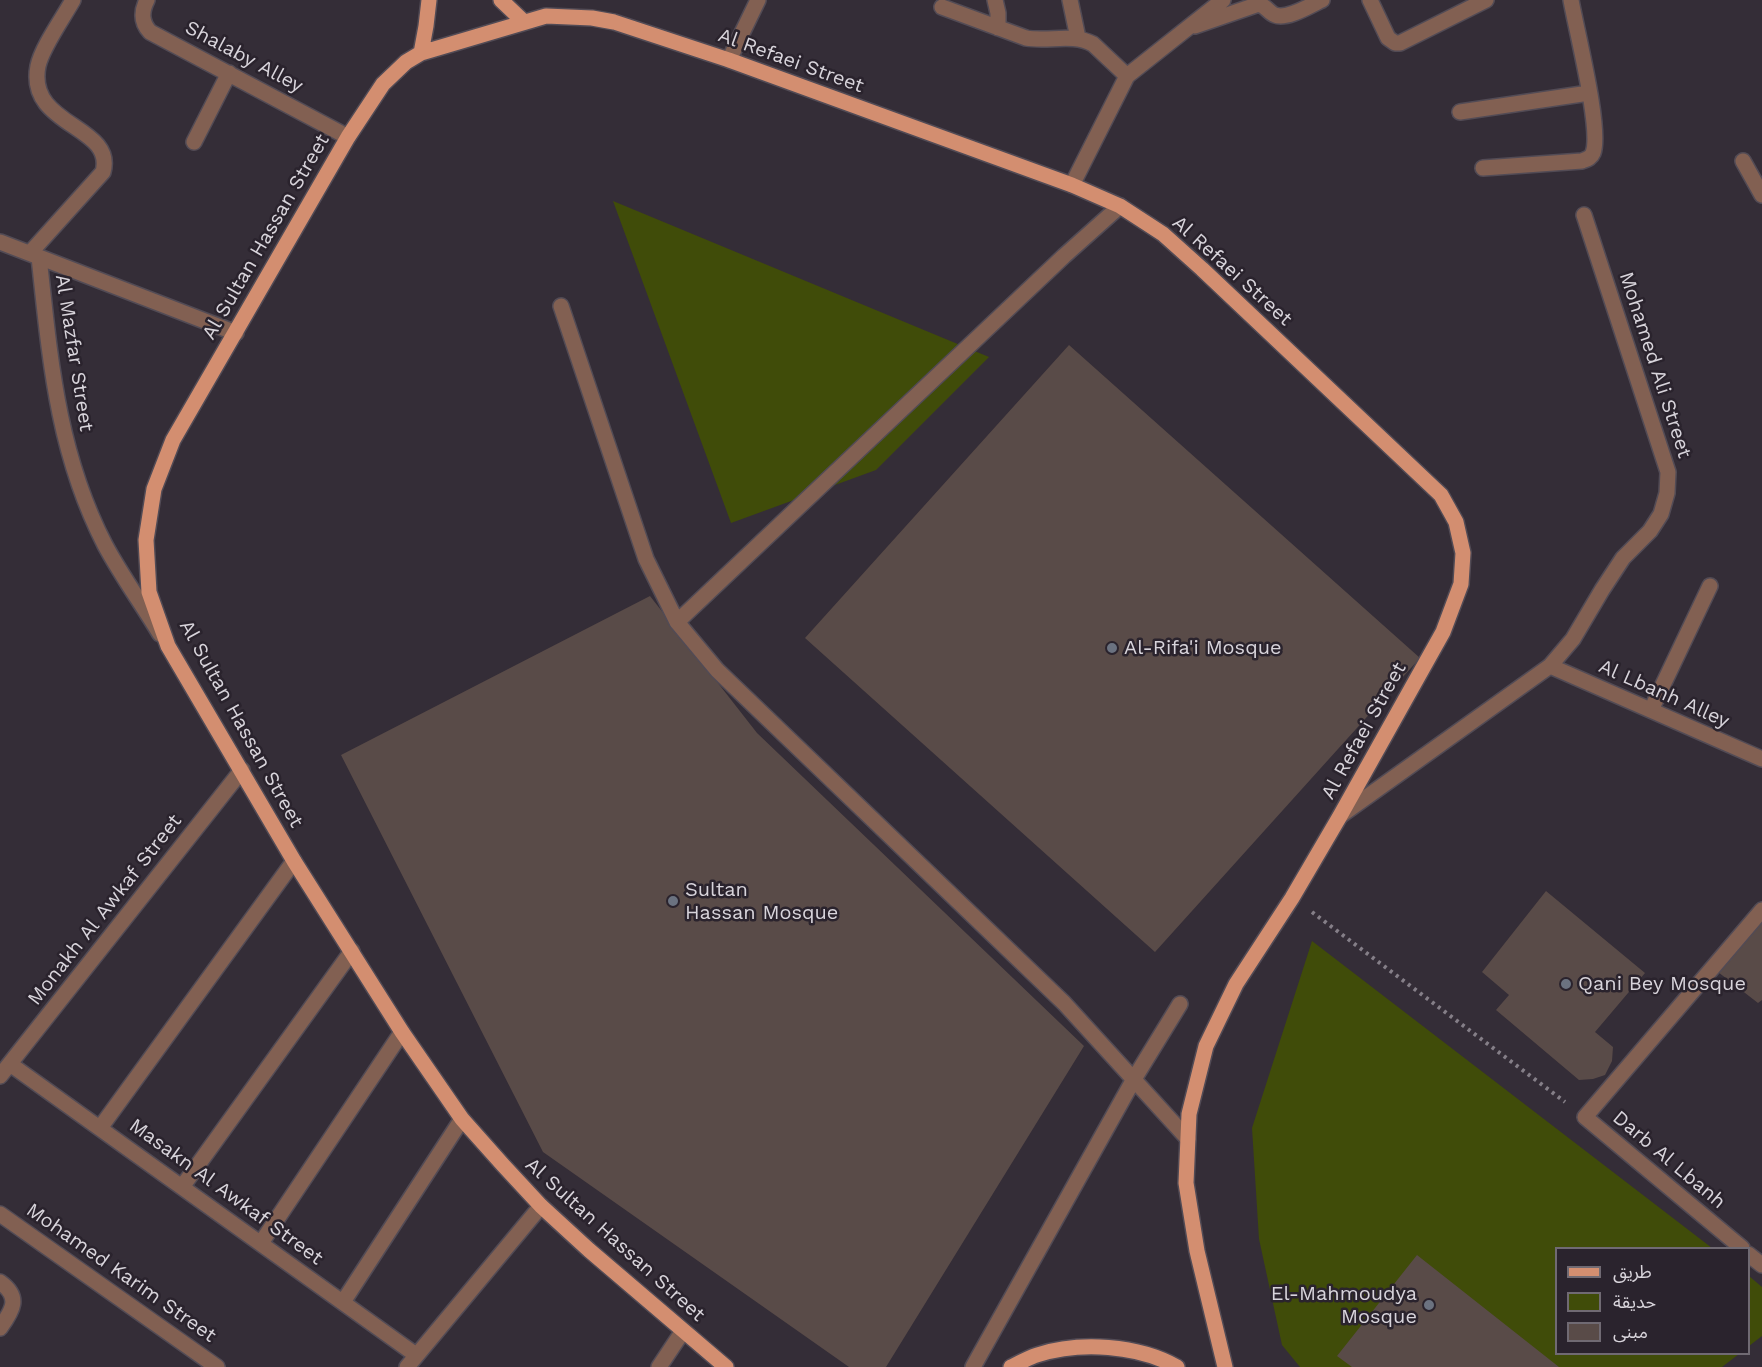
<!DOCTYPE html>
<meta charset="utf-8">
<style>
body{margin:0}
#map{position:relative;width:1762px;height:1367px;overflow:hidden;background:#342d37;font-family:"Work Sans","Noto Sans Arabic",sans-serif}
canvas{display:block}
.legend{position:absolute;left:1555px;top:1247px;width:195px;height:108px;box-sizing:border-box;background:#2a232d;border:2px solid #706a73;margin:0;padding:8px 10px;list-style:none;font-size:18px;color:#d8d4db}
.legend li{display:flex;align-items:center;gap:12px;height:30px}
.legend b{width:30px;border:2px solid #706a73}
</style>
<div id="map">
<canvas width="1762" height="1367"></canvas>
<ul class="legend">
<li><b style="height:8px;background:#d38e70"></b>طريق</li>
<li><b style="height:16px;background:#404c09"></b>حديقة</li>
<li><b style="height:16px;background:#594b48"></b>مبنى</li>
</ul>
</div>
<script>
const ctx = document.querySelector('canvas').getContext('2d');
ctx.lineJoin = 'round';
function fill(path, color) { ctx.fillStyle = color; ctx.fill(path, 'evenodd'); }
function trace(path, color, width, dash) { ctx.strokeStyle = color; ctx.lineWidth = width; ctx.lineCap = dash ? 'butt' : 'round'; ctx.setLineDash(dash || []); ctx.stroke(path); }
function drawText(font, color, halo, rows, align = 'center') {
  ctx.font = font + ' "Work Sans",sans-serif'; ctx.lineWidth = 5; ctx.setLineDash([]); ctx.textBaseline = 'middle'; ctx.strokeStyle = halo; ctx.fillStyle = color; for (const [text, x, y, turn = 0] of rows) {
    ctx.save(); ctx.translate(x, y); ctx.rotate((+turn || 0) * Math.PI / 180); ctx.textAlign = isNaN(turn) ? turn : align; if (halo) ctx.strokeText(text, 0, 0); ctx.fillText(text, 0, 0); ctx.restore();
  }
}
const green = new Path2D(`
 M613,201L989,357L876,470L731,523Z
 M1312,941L1712,1248H1556V1354H1739L1722,1367H1300L1282,1345L1259,1239L1252,1128Z
 M1749,1276L1762,1287V1336L1749,1346Z`);
const building = new Path2D(`
 M1069,345L1420,658L1155,952L805,638Z
 M650,596L757,733L1084,1046L886,1367H849L543,1152L341,755Z
 M1546,891L1645,973L1595,1032L1613,1047L1612,1061L1605,1075L1593,1079L1579,1080L1496,1010L1509,995L1482,972Z
 M1762,921V1000L1758,1003L1718,972Z
 M1417,1255L1559,1367H1352L1337,1356Z`);
const path = new Path2D(`
 M1312,912L1565,1102`);
const minor = new Path2D(`
 M147,0C141,12 141,22 150,32L348,137
 M995,0L998,13V28
 M1070,0L1078,38
 M1370,0L1388,38L1395,43H1400L1486,0
 M942,7L1026,38C1049,42 1072,33 1093,44L1127,76
 M1195,26L1259,4C1266,6 1269,13 1275,15C1287,20 1311,5 1322,0
 M729,60L758,0
 M1460,112L1589,93
 M194,142L229,73
 M1743,161L1762,195
 M1483,168L1582,161C1587,159 1591,158 1593,153C1602,130 1576,29 1571,0
 M1072,185L1127,76L1223,0
 M0,242L236,333
 M30,253L103,172C116,125 26,127 38,66C42,47 63,18 73,0
 M39,257C50,358 57,452 105,545C121,575 142,604 160,634
 M561,306L646,559L677,622L717,670L1064,1003L1188,1139
 M677,622L1064,256L1120,206
 M1550,666L1762,759
 M1651,710L1710,586
 M1340,816L1550,666L1573,639L1602,590L1623,558L1650,531L1661,514L1667,493L1668,472L1584,215
 M10,1064L416,1355
 M0,1076L242,770
 M100,1128L294,861
 M182,1187L352,951
 M0,1214L217,1367
 M261,1243L402,1032
 M1742,1248L1585,1117L1762,910
 M1748,1254L1762,1265
 M0,1282C21,1297 13,1310 0,1328
 M343,1302L462,1119
 M407,1367L541,1206
 M659,1367L683,1331
 M973,1367L1134,1079L1180,1004`);
const major = new Path2D(`
 M501,0L524,22
 M421,53L426,26L429,0
 M726,1367L589,1250L541,1206L503,1165L462,1119L402,1032L294,861L168,646L149,592L146,540L154,489L173,440L348,137L383,84L406,62L421,53L546,16L592,18L614,22L729,60L1072,185L1120,206L1163,234L1202,269L1441,495L1456,522L1463,553L1461,584L1443,632L1340,816L1292,898L1236,984L1206,1046L1189,1114L1186,1183L1197,1251L1225,1367
 M1011,1367C1019,1363 1028,1358 1037,1355C1080,1341 1138,1345 1177,1367`);
const markers = [
 [1112,648,6,"#6b7280"],
 [673,901,6,"#6b7280"],
 [1566,984,6,"#6b7280"],
 [1429,1305,6,"#6b7280"]
];
const streetNames = [
 ["Shalaby Alley",244,57,28],
 ["Al Refaei Street",791,61,20],
 ["Al Sultan Hassan Street",266,237,-60],
 ["Al Refaei Street",1232,271,42],
 ["Al Mazfar Street",74,353,81],
 ["Mohamed Ali Street",1655,365,72],
 ["Al Lbanh Alley",1664,694,24],
 ["Al Sultan Hassan Street",241,724,61],
 ["Al Refaei Street",1364,731,-61],
 ["Monakh Al Awkaf Street",105,910,-52],
 ["Darb Al Lbanh",1669,1160,40],
 ["Masakn Al Awkaf Street",226,1192,36],
 ["Al Sultan Hassan Street",615,1240,42],
 ["Mohamed Karim Street",121,1273,35]
];
const poiNames = [
 ["Al-Rifa'i Mosque",1124,648],
 ["Sultan",685,890],
 ["Hassan Mosque",685,913],
 ["Qani Bey Mosque",1578,984],
 ["El-Mahmoudya",1417,1294,"right"],
 ["Mosque",1417,1317,"right"]
];
fill(green, '#404c09');
fill(building, '#594b48');
trace(minor, '#524b55', 18);
trace(major, '#524b55', 18);
trace(path, '#857f88', 4, [3, 4.5]);
trace(minor, '#826052', 15);
trace(major, '#d38e70', 15);
for (const [x, y, r, color] of markers) { const dot = new Path2D(); dot.arc(x, y, r, 0, 2 * Math.PI); ctx.fillStyle = color; ctx.fill(dot); trace(dot, '#2a232d', 2); }
drawText('20px', '#d8d4db', '#2a232d', streetNames);
drawText('20px', '#d8d4db', '#2a232d', poiNames, 'left');
</script>
